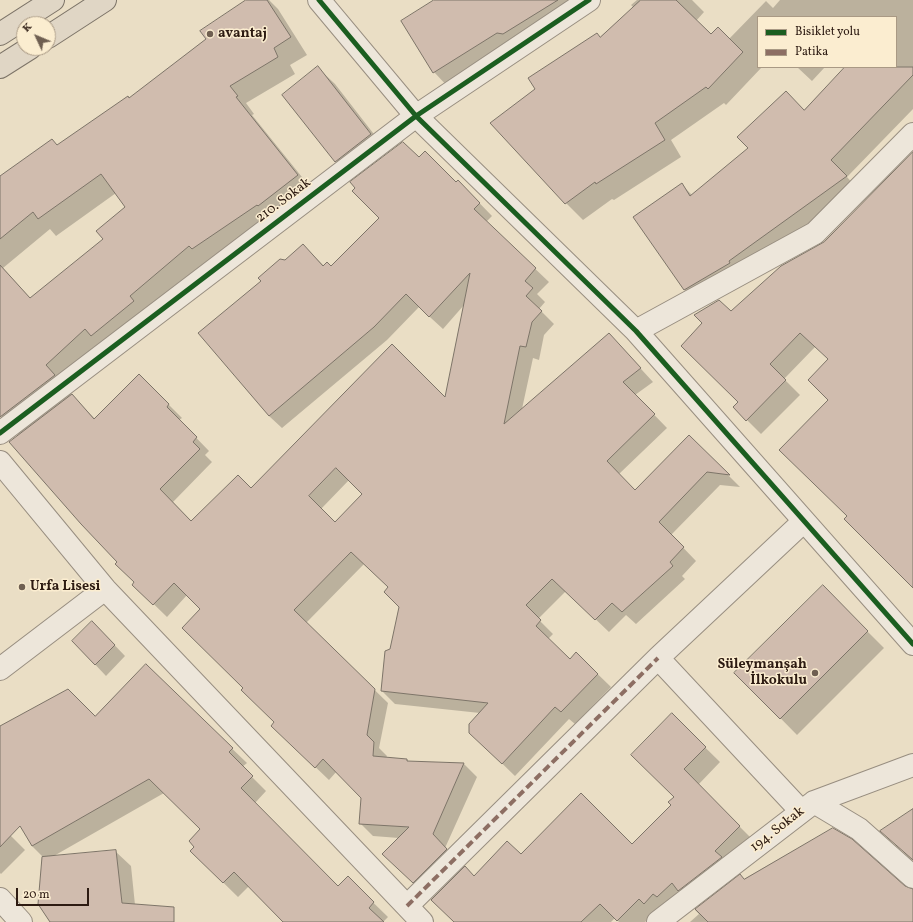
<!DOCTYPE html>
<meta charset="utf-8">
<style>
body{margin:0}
#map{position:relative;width:913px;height:922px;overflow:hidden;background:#eadec5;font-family:Vollkorn,serif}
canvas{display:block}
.legend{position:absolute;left:757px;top:16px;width:140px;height:52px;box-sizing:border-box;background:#fbedd0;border:1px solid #a99984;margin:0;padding:5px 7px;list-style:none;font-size:12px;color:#2d1b12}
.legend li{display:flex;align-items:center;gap:8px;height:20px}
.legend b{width:20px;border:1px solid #a99984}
.north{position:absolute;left:16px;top:16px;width:40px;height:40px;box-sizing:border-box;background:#fbedd0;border:1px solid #a99984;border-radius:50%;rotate:314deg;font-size:11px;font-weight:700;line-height:16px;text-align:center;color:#2d1b12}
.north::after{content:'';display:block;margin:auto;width:14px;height:18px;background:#6f5f51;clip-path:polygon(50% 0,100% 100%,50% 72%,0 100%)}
.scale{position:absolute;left:16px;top:888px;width:73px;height:18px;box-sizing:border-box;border:2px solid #2d1b12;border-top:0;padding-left:5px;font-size:12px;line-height:14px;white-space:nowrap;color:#2d1b12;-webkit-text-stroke:3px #fbedd0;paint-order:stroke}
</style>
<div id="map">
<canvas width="913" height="922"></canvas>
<ul class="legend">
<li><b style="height:5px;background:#1b5e20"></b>Bisiklet yolu</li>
<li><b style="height:5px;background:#8d6e63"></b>Patika</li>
</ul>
<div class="north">K</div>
<div class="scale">20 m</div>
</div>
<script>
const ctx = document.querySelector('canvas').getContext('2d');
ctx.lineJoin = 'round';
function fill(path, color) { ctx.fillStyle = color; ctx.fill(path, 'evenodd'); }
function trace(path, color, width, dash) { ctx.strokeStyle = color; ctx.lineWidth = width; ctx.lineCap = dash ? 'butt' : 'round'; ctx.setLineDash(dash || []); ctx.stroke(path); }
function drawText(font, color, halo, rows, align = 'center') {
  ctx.font = font + ' Vollkorn,serif'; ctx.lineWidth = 3; ctx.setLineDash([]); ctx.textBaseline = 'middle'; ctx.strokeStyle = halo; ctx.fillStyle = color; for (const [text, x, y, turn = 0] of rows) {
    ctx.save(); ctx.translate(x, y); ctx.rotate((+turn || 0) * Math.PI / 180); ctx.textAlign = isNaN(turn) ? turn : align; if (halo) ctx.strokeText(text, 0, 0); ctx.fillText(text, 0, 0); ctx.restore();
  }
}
const shadow = new Path2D(`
 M248,0H269L278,9L307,55L290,65L295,74L246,103L254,114L252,115L314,192L63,383L72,393L71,394L95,419L139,375L182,418L179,420L209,451L205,455L212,462L173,502L192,522L251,489L446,399L464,305L443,329L419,307L387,340L282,428L269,416L285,262L303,245L324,266L331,267L380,218L419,159L456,183L458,181L492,216L486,222L549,282L537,294L545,302L539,309L554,324L544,335L539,360L533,358L522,409L609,334L653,382L635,395L667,428L619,474L635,491L689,436L740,487L720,485L671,535L696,561L682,576L685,579L636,624L626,615L609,632L566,591L538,619L553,634L548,639L570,660L576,653L611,687L575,724L569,719L515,776L484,746L480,713L395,704L382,691L400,607L389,588L364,564L306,623L388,703L379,748L387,756L386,758L407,760L409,762L464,764L477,777L445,848L459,862L426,895L396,866L399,838L373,836L360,823L362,798L337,771L329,780L285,738L275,722L244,688L202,609L187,595L167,617L133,584L135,583L20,435L0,415V178L57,146L129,99L207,39ZM116,193L126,207L105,239L31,299L3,268L50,229L56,236ZM349,480L363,494L335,523L321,509Z
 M436,0H592L450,89L434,72Z
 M637,0H692L704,12L696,21L711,35L729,39L766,1L773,8L780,0H913V109L847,177L862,194L702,306L685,290L634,217L682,185L692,195L804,110L847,67H896V17H758V67H762L726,105L724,103L671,140L681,157L614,200L612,199L583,220L566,203L536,89L597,34L601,38L634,8L631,5Z
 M797,67H825L812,81Z
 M318,68L335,84L387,151L352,178L336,161Z
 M913,153V587L848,516L829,400V360L816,346L784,379L800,395L761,434L734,407L739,402L731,313L824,243Z
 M823,587L884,648L797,735L736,673Z
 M103,633L125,656L106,676L73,641Z
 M146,666L247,763L242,767L266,791L255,803L338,888L348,878L388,917L383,922H285L249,886L238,897L191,851L195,847L202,830L164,793L52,857L115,851L131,866L135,905L170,922H51L44,858L32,846L0,790V728L95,717Z
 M672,715L720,762L698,785L754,841L654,913L645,922H619L615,918L611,922H454L474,877L521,856L632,846L672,805L675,797Z
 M913,810V861L881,831Z
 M0,825L25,850L1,874L0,873Z
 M740,876L744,880L904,887L913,890V922H690L699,914L695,910Z`);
const building = new Path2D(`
 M246,0H267L291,37L274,48L278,57L230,86L238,96L236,97L298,175L258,206L257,205L192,249L189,246L130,296L134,301L91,336L85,329L46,365L55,375L0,417V265L30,298L103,239L96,231L125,207L101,174L38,219L33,212L0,239V176L52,139L57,145L128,96L129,98L206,39L200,31Z
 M434,0H558L503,34L497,33L433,73L401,21Z
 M641,0H676L711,34L718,27L743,52L708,89L706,87L655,123L665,140L596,184L595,182L565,204L490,123L535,89L528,78L597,33L600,37Z
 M318,66L371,134L335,162L282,95Z
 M845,67H913V75L831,160L847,176L729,261L730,263L684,290L633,217L682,183L690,196L748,148L737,137L786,91L804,110Z
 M403,142L419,157L425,151L456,182L458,180L480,203L474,209L536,268L525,281L533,288L526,296L542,311L532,322L526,347L520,346L504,424L609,333L641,368L623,382L655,414L607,461L635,490L689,435L730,475L707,472L659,522L684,547L670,562L673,566L622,612L612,603L595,620L552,579L526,605L541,620L536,626L570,659L576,652L598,674L561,712L555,707L502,764L469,733V724L488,703L381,691L385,651L390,649L399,607L384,592L388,587L351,552L294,610L375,689L367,735L374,742L373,756L407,759V761L464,763L433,834L447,849L413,883L382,854L409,827L359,824L361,798L323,759L315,768L271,726L274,722L241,690L243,688L182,628L200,609L174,583L153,605L132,585L134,582L115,564L117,562L81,524L9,442L72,394L94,419L139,374L169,404L167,407L197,437L193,442L200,449L160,489L191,521L238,475L251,488L392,344L445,397L470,273L429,317L406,294L374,327L269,416L198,333L261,281L258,278L280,259L285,260L303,244L323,266L327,262L331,266L379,218L352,191L355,188L350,182ZM336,468L362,494L335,522L309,496Z
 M913,152V588L844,519L847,516L779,450L828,400L808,380L828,359L800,333L770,364L786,380L746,421L733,407L738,402L681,346L702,323L694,315L719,300L731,311L781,266L824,242Z
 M823,585L868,631L780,719L734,673Z
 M92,621L115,645L95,665L72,641Z
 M146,664L233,748L229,752L253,776L241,788L338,886L348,876L374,902L369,908L384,922H283L234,872L223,883L190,851L194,847L189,841L200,829L149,779L32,846L20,826L0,847V726L68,689L95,716Z
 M672,713L706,747L684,769L740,826L715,851L722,857L678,891L672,883L657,897L653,894L644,904L639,899L617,921L600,904L581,922H454L431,900L465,866L474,876L507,841L521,854L581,793L632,844L671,805L668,802L674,797L631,755Z
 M913,809V860L880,831Z
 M833,828L852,839L905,886L913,889V922H708L695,909L740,874L744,879Z
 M116,850L122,903L174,907V922H50L38,904L42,857Z`);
const street = new Path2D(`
 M319,0L416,116L636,331L913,644
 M636,331L815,233L913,134
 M0,433L416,116L589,0
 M0,462L105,589L422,922
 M0,669L105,589
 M814,802L859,829L913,877
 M801,811L658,658L804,521
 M0,899L21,922
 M407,906L658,658
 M658,922L814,802L913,765`);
const highway = new Path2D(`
 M0,34L53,0
 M48,37L105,0
 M0,67L30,48`);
const quiet = new Path2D(`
 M407,906L658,658`);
const cycleway = new Path2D(`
 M319,0L416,116L636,331L913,644
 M0,433L416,116L589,0`);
const markers = [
 [210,34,4,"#6f5f51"],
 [22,587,4,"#6f5f51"],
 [815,673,4,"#6f5f51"]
];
const poiNames = [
 ["avantaj",218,34],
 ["Urfa Lisesi",30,587],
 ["Süleymanşah",807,665,"right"],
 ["İlkokulu",807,681,"right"]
];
const streetNames = [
 ["210. Sokak",284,201,-37],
 ["194. Sokak",778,830,-38]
];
fill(shadow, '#0003');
fill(building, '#d0bcae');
trace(building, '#7d7468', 1);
trace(street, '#988e80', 24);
trace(highway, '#7d7468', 24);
trace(street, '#ede6da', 22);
trace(highway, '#e0d6c5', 22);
trace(quiet, '#8d6e63', 4, [8, 4]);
trace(cycleway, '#1b5e20', 5);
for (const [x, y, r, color] of markers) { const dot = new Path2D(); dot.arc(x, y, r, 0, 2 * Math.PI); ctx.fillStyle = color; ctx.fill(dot); trace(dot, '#fbedd0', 1.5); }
drawText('bold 14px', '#2d1b12', '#fbedd0', poiNames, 'left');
drawText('14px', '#2d1b12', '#fbedd0', streetNames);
</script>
